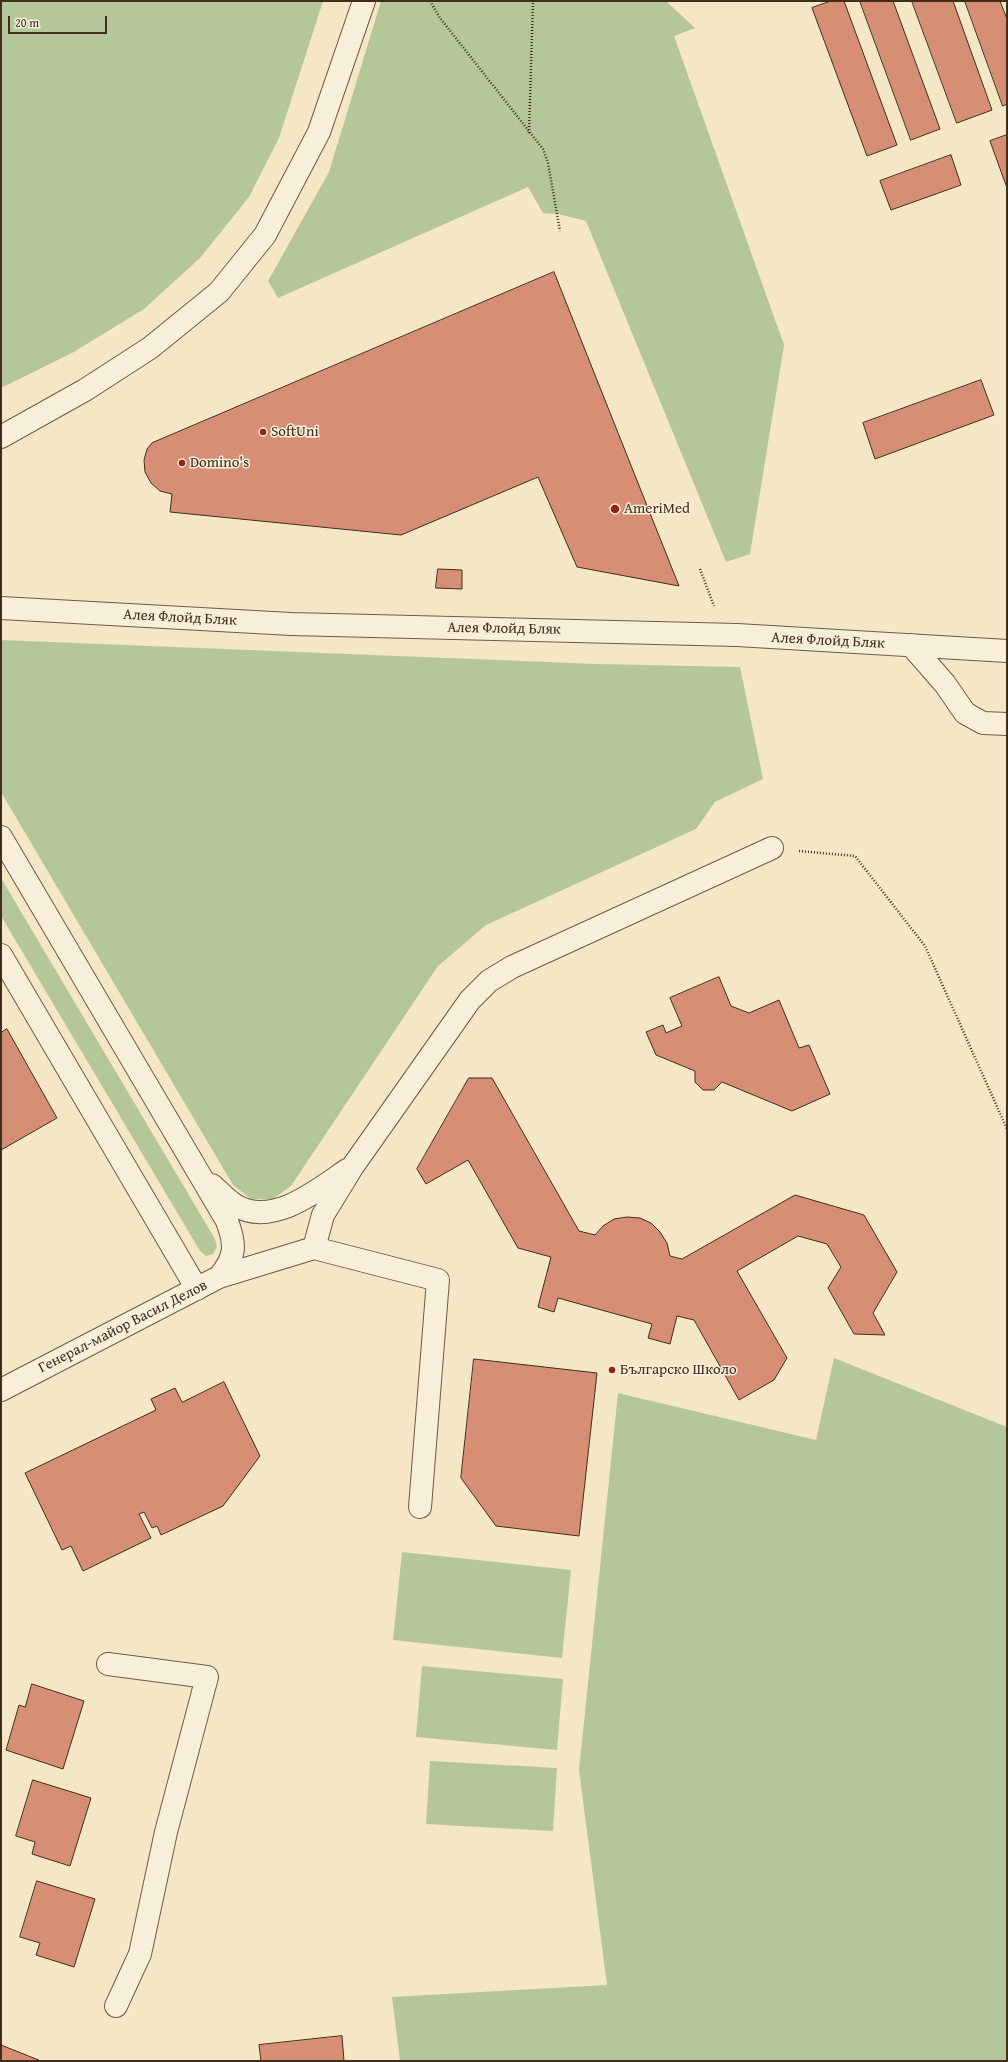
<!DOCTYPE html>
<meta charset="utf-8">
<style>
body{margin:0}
#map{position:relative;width:1008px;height:2062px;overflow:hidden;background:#f5e7c6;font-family:"Gentium Book Plus",serif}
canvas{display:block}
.frame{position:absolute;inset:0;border:2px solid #402d1c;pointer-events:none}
.scale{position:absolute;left:8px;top:16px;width:99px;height:18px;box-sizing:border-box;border:2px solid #402d1c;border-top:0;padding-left:5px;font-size:12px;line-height:14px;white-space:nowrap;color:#402d1c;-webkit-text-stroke:3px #f8efda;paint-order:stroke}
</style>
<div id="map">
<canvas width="1008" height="2062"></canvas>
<div class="frame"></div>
<div class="scale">20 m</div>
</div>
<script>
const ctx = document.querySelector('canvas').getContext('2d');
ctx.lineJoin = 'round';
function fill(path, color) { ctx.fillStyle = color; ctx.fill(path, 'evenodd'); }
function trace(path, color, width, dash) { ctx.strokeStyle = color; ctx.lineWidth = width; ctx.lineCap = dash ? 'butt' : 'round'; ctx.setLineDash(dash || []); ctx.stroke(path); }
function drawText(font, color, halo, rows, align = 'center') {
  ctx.font = font + ' "Gentium Book Plus",serif'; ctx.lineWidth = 3; ctx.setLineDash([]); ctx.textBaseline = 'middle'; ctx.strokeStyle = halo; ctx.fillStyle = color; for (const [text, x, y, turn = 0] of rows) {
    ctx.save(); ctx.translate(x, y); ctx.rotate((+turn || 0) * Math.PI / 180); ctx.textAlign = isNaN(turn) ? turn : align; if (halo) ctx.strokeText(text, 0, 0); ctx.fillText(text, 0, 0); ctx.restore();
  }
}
const green = new Path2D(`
 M1,1H323L279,138L249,197L200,258L144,309L72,353L1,388Z
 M381,1H666L695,28L674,36L784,345L750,554L726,562L586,221L558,214L543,213L528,187L278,298L268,281L329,172Z
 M1,640L597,664L740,667L763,779L715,802L696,829L486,925L438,966L291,1186L273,1199H251L233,1185L1,792Z
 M1,878L215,1239L217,1247L213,1254L206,1256L200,1251L1,916Z
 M834,1358L1007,1427V2061H400L392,1997L607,1985L579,1770L618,1393L816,1440Z
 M402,1552L571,1570L562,1658L393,1640Z
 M422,1666L563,1679L557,1750L416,1737Z
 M430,1761L557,1768L553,1831L426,1824Z`);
const building = new Path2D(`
 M831,1H844L897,145L867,156L812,8Z
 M860,1H893L940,129L911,140Z
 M912,1H953L992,110L957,123Z
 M965,1H1000L1007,19V104L1003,106Z
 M1007,135V188L990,141Z
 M951,155L961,185L891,210L880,181Z
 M554,272L679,586L577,567L538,477L401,535L170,512L172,494L160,491L151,483L145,472L144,460L147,449L152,443Z
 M981,380L994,415L875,459L863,423Z
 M438,569L462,570V589L436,588Z
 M719,977L731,1006L749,1013L779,1000L799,1048L809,1045L830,1094L792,1111L722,1082L714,1090H703L695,1082V1071L656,1055L646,1032L663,1025L666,1033L682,1026L670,998Z
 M7,1029L57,1118L1,1150V1033Z
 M469,1078H492L579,1231L595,1235L603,1226L614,1219L627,1217L640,1218L651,1223L660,1232L667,1243L670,1256L682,1259L795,1195L864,1215L897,1272L873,1313L885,1335L854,1334L828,1288L841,1267L827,1244L798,1236L737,1271L787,1358L774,1380L739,1400L694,1320L677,1316L670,1344L648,1338L652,1324L558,1298L554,1312L538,1307L551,1257L518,1248L468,1160L426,1184L417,1169Z
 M474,1359L597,1373L579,1536L496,1526L461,1478Z
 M224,1382L260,1456L223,1506L161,1535L157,1526L152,1528L144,1512L139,1514L151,1538L83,1571L71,1546L62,1550L25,1473L156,1410L151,1399L175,1388L182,1402Z
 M32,1684L84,1701L63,1769L6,1750L19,1705L25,1707Z
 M33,1780L91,1798L70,1866L32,1854L35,1842L16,1836Z
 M37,1881L95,1899L74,1967L36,1955L40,1943L20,1937Z
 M342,2036L344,2061H261L259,2045Z
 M1,2045L41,2061H1Z`);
const path = new Path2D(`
 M430,1L440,18L543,149L548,163L560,231
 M529,133L533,1
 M700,569L714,606
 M799,851L855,856L925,946L1007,1129`);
const minor = new Path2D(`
 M1,437L85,390L150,348L219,292L265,235L319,132L364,1
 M1,608L291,624L737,635L1007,651
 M911,645L945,684L965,713L983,723L1007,724
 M1,837L227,1221C236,1245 236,1257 219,1277L1,1390
 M1,955L197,1289
 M212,1185C219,1191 227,1200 235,1205C272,1228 318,1190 347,1170
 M314,1248L323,1215L353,1166L470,1000L489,981L512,967L772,848
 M219,1277L314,1248L438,1280L420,1507
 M108,1664L207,1677L166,1832L140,1954L116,2006`);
const markers = [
 [263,432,4,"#8f2418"],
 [182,463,4,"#8f2418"],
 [615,509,5,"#8f2418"],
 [612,1370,4,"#8f2418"]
];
const poiNames = [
 ["SoftUni",271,432],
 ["Domino's",190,463],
 ["AmeriMed",624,509],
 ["Българско Школо",620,1370]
];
const streetNames = [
 ["Алея Флойд Бляк",180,618,3],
 ["Алея Флойд Бляк",504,629,1],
 ["Алея Флойд Бляк",828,641,3],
 ["Генерал-майор Васил Делов",123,1327,-27]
];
fill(green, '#b5c79a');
fill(building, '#d68f75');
trace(building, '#402d1c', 1);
trace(minor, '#6d5c46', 24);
trace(path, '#402d1c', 2.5, [1, 2]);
trace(minor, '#f8efda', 22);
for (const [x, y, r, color] of markers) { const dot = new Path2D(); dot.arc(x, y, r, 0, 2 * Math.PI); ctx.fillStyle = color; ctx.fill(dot); trace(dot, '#f8efda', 1.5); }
drawText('15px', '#402d1c', '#f8efda', poiNames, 'left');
drawText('15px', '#402d1c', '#f8efda', streetNames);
</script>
